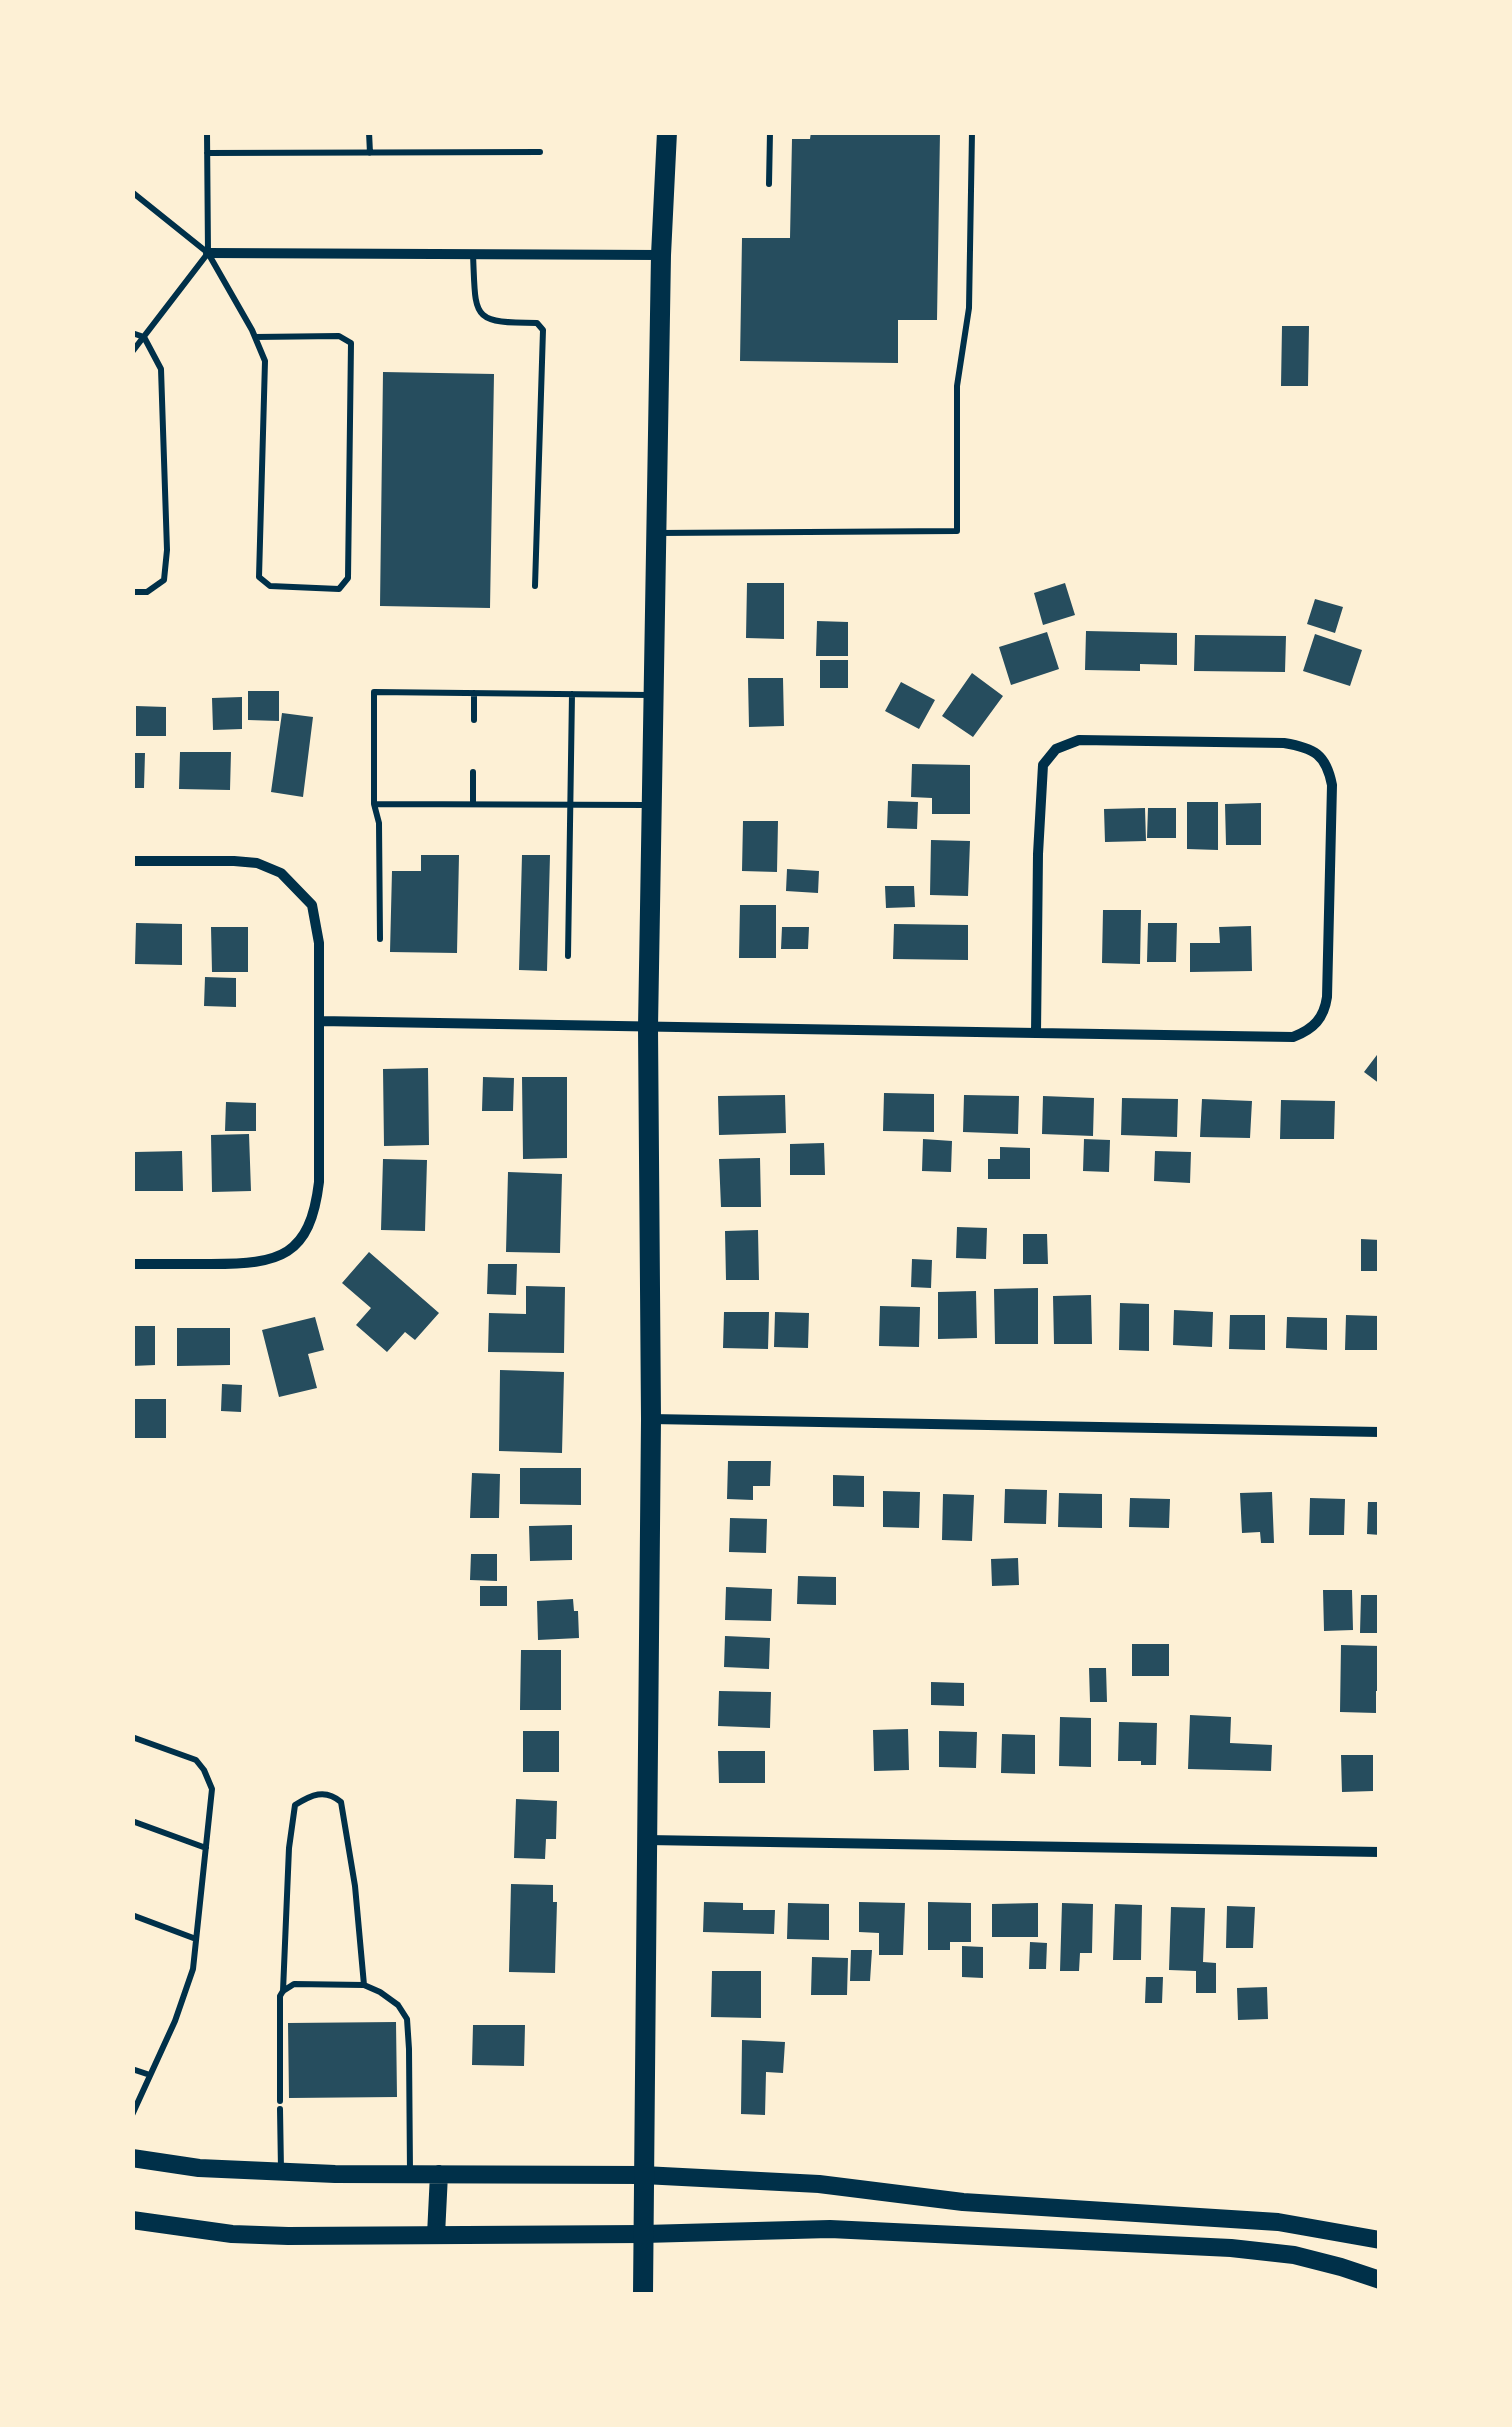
<!DOCTYPE html>
<style>
body{margin:0}
#map{position:relative;width:1512px;height:2427px;overflow:hidden;background:#fdf0d5;font-family:"PT Serif",serif}
canvas{display:block}
.frame{position:absolute;inset:0;border:135px solid #fdf0d5;pointer-events:none}
</style>
<div id="map">
<canvas width="1512" height="2427"></canvas>
<div class="frame"></div>
</div>
<script>
const ctx = document.querySelector('canvas').getContext('2d');
ctx.lineJoin = 'round';
function fill(path, color) { ctx.fillStyle = color; ctx.fill(path, 'evenodd'); }
function trace(path, color, width, dash) { ctx.strokeStyle = color; ctx.lineWidth = width; ctx.lineCap = dash ? 'butt' : 'round'; ctx.setLineDash(dash || []); ctx.stroke(path); }
const building = new Path2D(`
 M811,132H940L937,320H898V363L740,361L742,238H790L792,139H810Z
 M1282,326H1309L1308,386H1281Z
 M383,372L494,374L490,608L380,606Z
 M747,583H784V639L746,638Z
 M1065,583L1075,615L1043,625L1034,593Z
 M1315,599L1343,607L1335,633L1307,624Z
 M817,621L848,622V656H816Z
 M1086,631L1177,633V665L1140,664V671L1085,670Z
 M1047,632L1059,669L1011,685L999,647Z
 M1315,634L1362,650L1350,686L1303,671Z
 M1195,635L1286,636L1285,672L1194,671Z
 M820,660H848V688H820Z
 M972,673L1003,696L973,737L942,716Z
 M748,678H783L784,726L749,727Z
 M901,682L935,700L919,729L885,711Z
 M248,691H279V721L248,720Z
 M242,697V729L213,730L212,698Z
 M136,706L166,707V736H136Z
 M282,713L313,717L303,797L271,792Z
 M180,752H231L230,790L179,789Z
 M132,753H145L144,788H132Z
 M912,764L970,765V814H932V798L911,797Z
 M888,801L918,802L917,829L887,828Z
 M1187,802H1218V850L1187,849Z
 M1261,803V845H1226L1225,804Z
 M1145,808L1146,841L1105,842L1104,809Z
 M1148,808H1176V838H1147Z
 M743,821H778L777,872L742,871Z
 M931,840L970,841L968,896L930,895Z
 M421,855H459L457,953L390,952L392,871H421Z
 M522,855H550L547,971L519,970Z
 M787,869L819,871L818,893L786,891Z
 M885,886H914L915,907L886,908Z
 M740,905H776V958H739Z
 M1103,910H1141L1140,964L1102,963Z
 M136,923L182,924V965L135,964Z
 M1148,923H1177L1176,962H1147Z
 M894,924L968,925V960L893,959Z
 M1251,926L1252,971L1190,972V943H1220L1219,927Z
 M211,927H248V972H212Z
 M782,927H809L808,949H781Z
 M205,977L236,978V1007L204,1006Z
 M1380,1051V1084L1364,1072Z
 M428,1068L429,1145L384,1146L383,1069Z
 M483,1077L514,1078L513,1111H482Z
 M522,1077H567V1158L523,1159Z
 M884,1093L934,1094V1132L883,1131Z
 M785,1095L786,1133L719,1135L718,1096Z
 M964,1095L1019,1096L1018,1134L963,1132Z
 M1043,1096L1094,1098L1093,1136L1042,1134Z
 M1122,1098L1178,1099L1177,1137L1121,1135Z
 M1202,1099L1252,1101L1250,1138L1200,1137Z
 M1281,1100L1335,1101L1334,1139H1280Z
 M226,1102L256,1103V1131H225Z
 M249,1134L251,1191L212,1192L211,1135Z
 M923,1139L952,1141L951,1172L922,1171Z
 M1084,1139L1110,1140L1109,1172L1083,1171Z
 M824,1143L825,1175H790V1144Z
 M1000,1147L1030,1148V1179H988V1159H1000Z
 M182,1151L183,1191H135V1152Z
 M1155,1151L1191,1152L1190,1183L1154,1181Z
 M760,1158L761,1207H721L719,1159Z
 M383,1159L427,1160L425,1231L381,1230Z
 M508,1172L562,1174L560,1253L506,1252Z
 M957,1227L987,1228L986,1259L956,1258Z
 M758,1230L759,1280H726L725,1231Z
 M1023,1234H1047L1048,1264H1023Z
 M1361,1239L1380,1240V1271H1361Z
 M369,1252L439,1313L415,1340L405,1332L387,1352L356,1325L371,1308L342,1283Z
 M912,1259L932,1260L931,1288L911,1287Z
 M488,1264H517L516,1295L487,1294Z
 M526,1286L565,1287L564,1353L488,1352L489,1313L526,1314Z
 M1038,1288V1344H995L994,1289Z
 M976,1291L977,1338L938,1339V1292Z
 M1091,1295L1092,1344H1054L1053,1296Z
 M1120,1303L1149,1304V1351L1119,1350Z
 M880,1306L920,1307L919,1347L879,1346Z
 M1174,1310L1213,1312L1212,1347L1173,1345Z
 M724,1312H769L768,1349L723,1348Z
 M775,1312L809,1313L808,1348L774,1347Z
 M1230,1315H1265V1350L1229,1349Z
 M1346,1315L1379,1316L1378,1350H1345Z
 M315,1317L324,1350L308,1354L317,1388L279,1397L262,1330Z
 M1287,1317L1327,1318V1350L1286,1348Z
 M132,1326H155V1365L132,1366Z
 M177,1328H230V1365L177,1366Z
 M500,1370L564,1372L562,1453L499,1451Z
 M222,1384L242,1385L241,1412L221,1411Z
 M134,1399H166V1438H134Z
 M728,1461H771L770,1486H753V1500L727,1499Z
 M520,1468H581V1505L520,1504Z
 M472,1473L500,1474L499,1518H470Z
 M833,1475L864,1476V1507L833,1506Z
 M1005,1489L1047,1490L1046,1524L1004,1523Z
 M883,1491L920,1492L919,1528L883,1527Z
 M1272,1492L1274,1543H1261L1260,1532L1242,1533L1240,1493Z
 M1059,1493L1102,1494V1528L1058,1527Z
 M943,1494L974,1495L972,1541L942,1540Z
 M1130,1498L1170,1499L1169,1528L1129,1527Z
 M1310,1498L1345,1499L1344,1535H1309Z
 M1368,1502H1380V1535L1367,1534Z
 M730,1518L767,1519L766,1553L729,1552Z
 M572,1525V1560L530,1561L529,1526Z
 M471,1554H497V1581L470,1580Z
 M1018,1558L1019,1585L992,1586L991,1559Z
 M798,1576L836,1577V1605L797,1604Z
 M480,1586H507V1606H480Z
 M726,1587L772,1589L771,1621L725,1620Z
 M1323,1590H1352L1353,1630L1324,1631Z
 M1361,1595H1380V1633H1360Z
 M573,1599L574,1611H578L579,1638L538,1640L537,1601Z
 M725,1636L770,1638L769,1669L724,1667Z
 M1132,1644H1169V1676H1132Z
 M1341,1645L1380,1646V1691H1376V1713L1340,1712Z
 M521,1650H561V1710H520Z
 M1089,1668H1106L1107,1702H1090Z
 M931,1682L964,1683V1706L931,1705Z
 M719,1691L771,1692L770,1728L718,1726Z
 M1190,1715L1231,1717L1230,1743L1272,1745L1271,1771L1188,1769Z
 M1060,1717L1091,1718V1767L1059,1766Z
 M1119,1722L1157,1723L1156,1765H1141V1761H1118Z
 M908,1729L909,1770L874,1771L873,1730Z
 M523,1731H559V1772H523Z
 M939,1731L977,1732L976,1768L939,1767Z
 M1002,1734L1035,1735V1774L1001,1773Z
 M718,1751H765V1783H719Z
 M1341,1755H1373V1791L1342,1792Z
 M516,1799L557,1801L556,1839H546L545,1859L514,1858Z
 M511,1884L553,1885V1902H557L555,1973L509,1972Z
 M704,1902L743,1903V1910H775L774,1934L703,1932Z
 M859,1902L905,1903L903,1955H879V1933L859,1932Z
 M928,1902L971,1903V1942H950V1950H928Z
 M788,1903L829,1904V1940L787,1939Z
 M1038,1903V1937H992V1904Z
 M1062,1903L1093,1904L1092,1953H1080L1079,1971H1060Z
 M1115,1904L1142,1905L1141,1960H1113Z
 M1227,1906L1255,1907L1253,1948H1226Z
 M1171,1907L1205,1908L1203,1962L1216,1963V1993H1196V1971L1169,1970Z
 M1030,1942L1047,1943L1046,1969H1029Z
 M962,1946L983,1947V1978L962,1977Z
 M851,1950H872L870,1981H850Z
 M812,1957L848,1958L847,1995H811Z
 M712,1971H761V2018L711,2017Z
 M1146,1977H1163L1162,2003H1145Z
 M1267,1987L1268,2019L1238,2020L1237,1988Z
 M396,2022L397,2097L289,2098L288,2023Z
 M473,2025H525L524,2066L472,2065Z
 M742,2040L785,2042L783,2073L766,2072L765,2115L741,2114Z`);
const service = new Path2D(`
 M369,132L370,153
 M207,153L540,152
 M769,184L770,132
 M132,192L208,253L252,330L265,361L259,577L270,586L339,589L348,578L351,343L339,336L255,337
 M473,255C476,318 470,323 537,323L543,330L535,586
 M132,333L144,337L161,369L167,550L164,580L147,592H132
 M132,352L208,253L207,132
 M658,533L957,531V386L969,308L972,132
 M474,693V720
 M473,772V804
 M374,804L379,823L380,939
 M646,805L374,804V692L649,695
 M568,956L572,694
 M132,1737L196,1760L204,1770L212,1789L193,1969L175,2021L132,2115
 M132,1821L206,1848
 M132,1915L196,1939
 M283,1991L289,1848L295,1805C311,1795 325,1788 341,1802L355,1886L364,1985
 M132,2069L150,2075
 M280,2101V1996L283,1991L294,1984L364,1985L380,1992L398,2005L407,2019L409,2049L410,2173
 M280,2109L281,2170`);
const minor = new Path2D(`
 M208,253L660,255
 M1079,740L1284,743C1314,748 1326,754 1332,785L1327,997C1324,1018 1314,1029 1293,1037L1036,1033L1038,854L1043,765L1056,749Z
 M132,861H234L257,863L281,873L312,905L319,943V1182C310,1257 280,1264 211,1264C185,1264 159,1264 132,1264
 M319,1021L1036,1033
 M651,1419L1380,1432
 M647,1840L1380,1852`);
const tertiary = new Path2D(`
 M132,2158L199,2168L335,2174L643,2175L819,2184L963,2202L1278,2222L1380,2240
 M132,2220L232,2234L288,2236L644,2234L830,2229L1231,2248L1294,2255L1341,2267L1380,2280
 M436,2235L439,2174`);
const secondary = new Path2D(`
 M643,2294L651,1419L648,1027L661,255L667,132`);
fill(building, '#264d5e');
trace(service, '#003049', 6);
trace(minor, '#003049', 10);
trace(tertiary, '#003049', 18);
trace(secondary, '#003049', 20);
</script>
